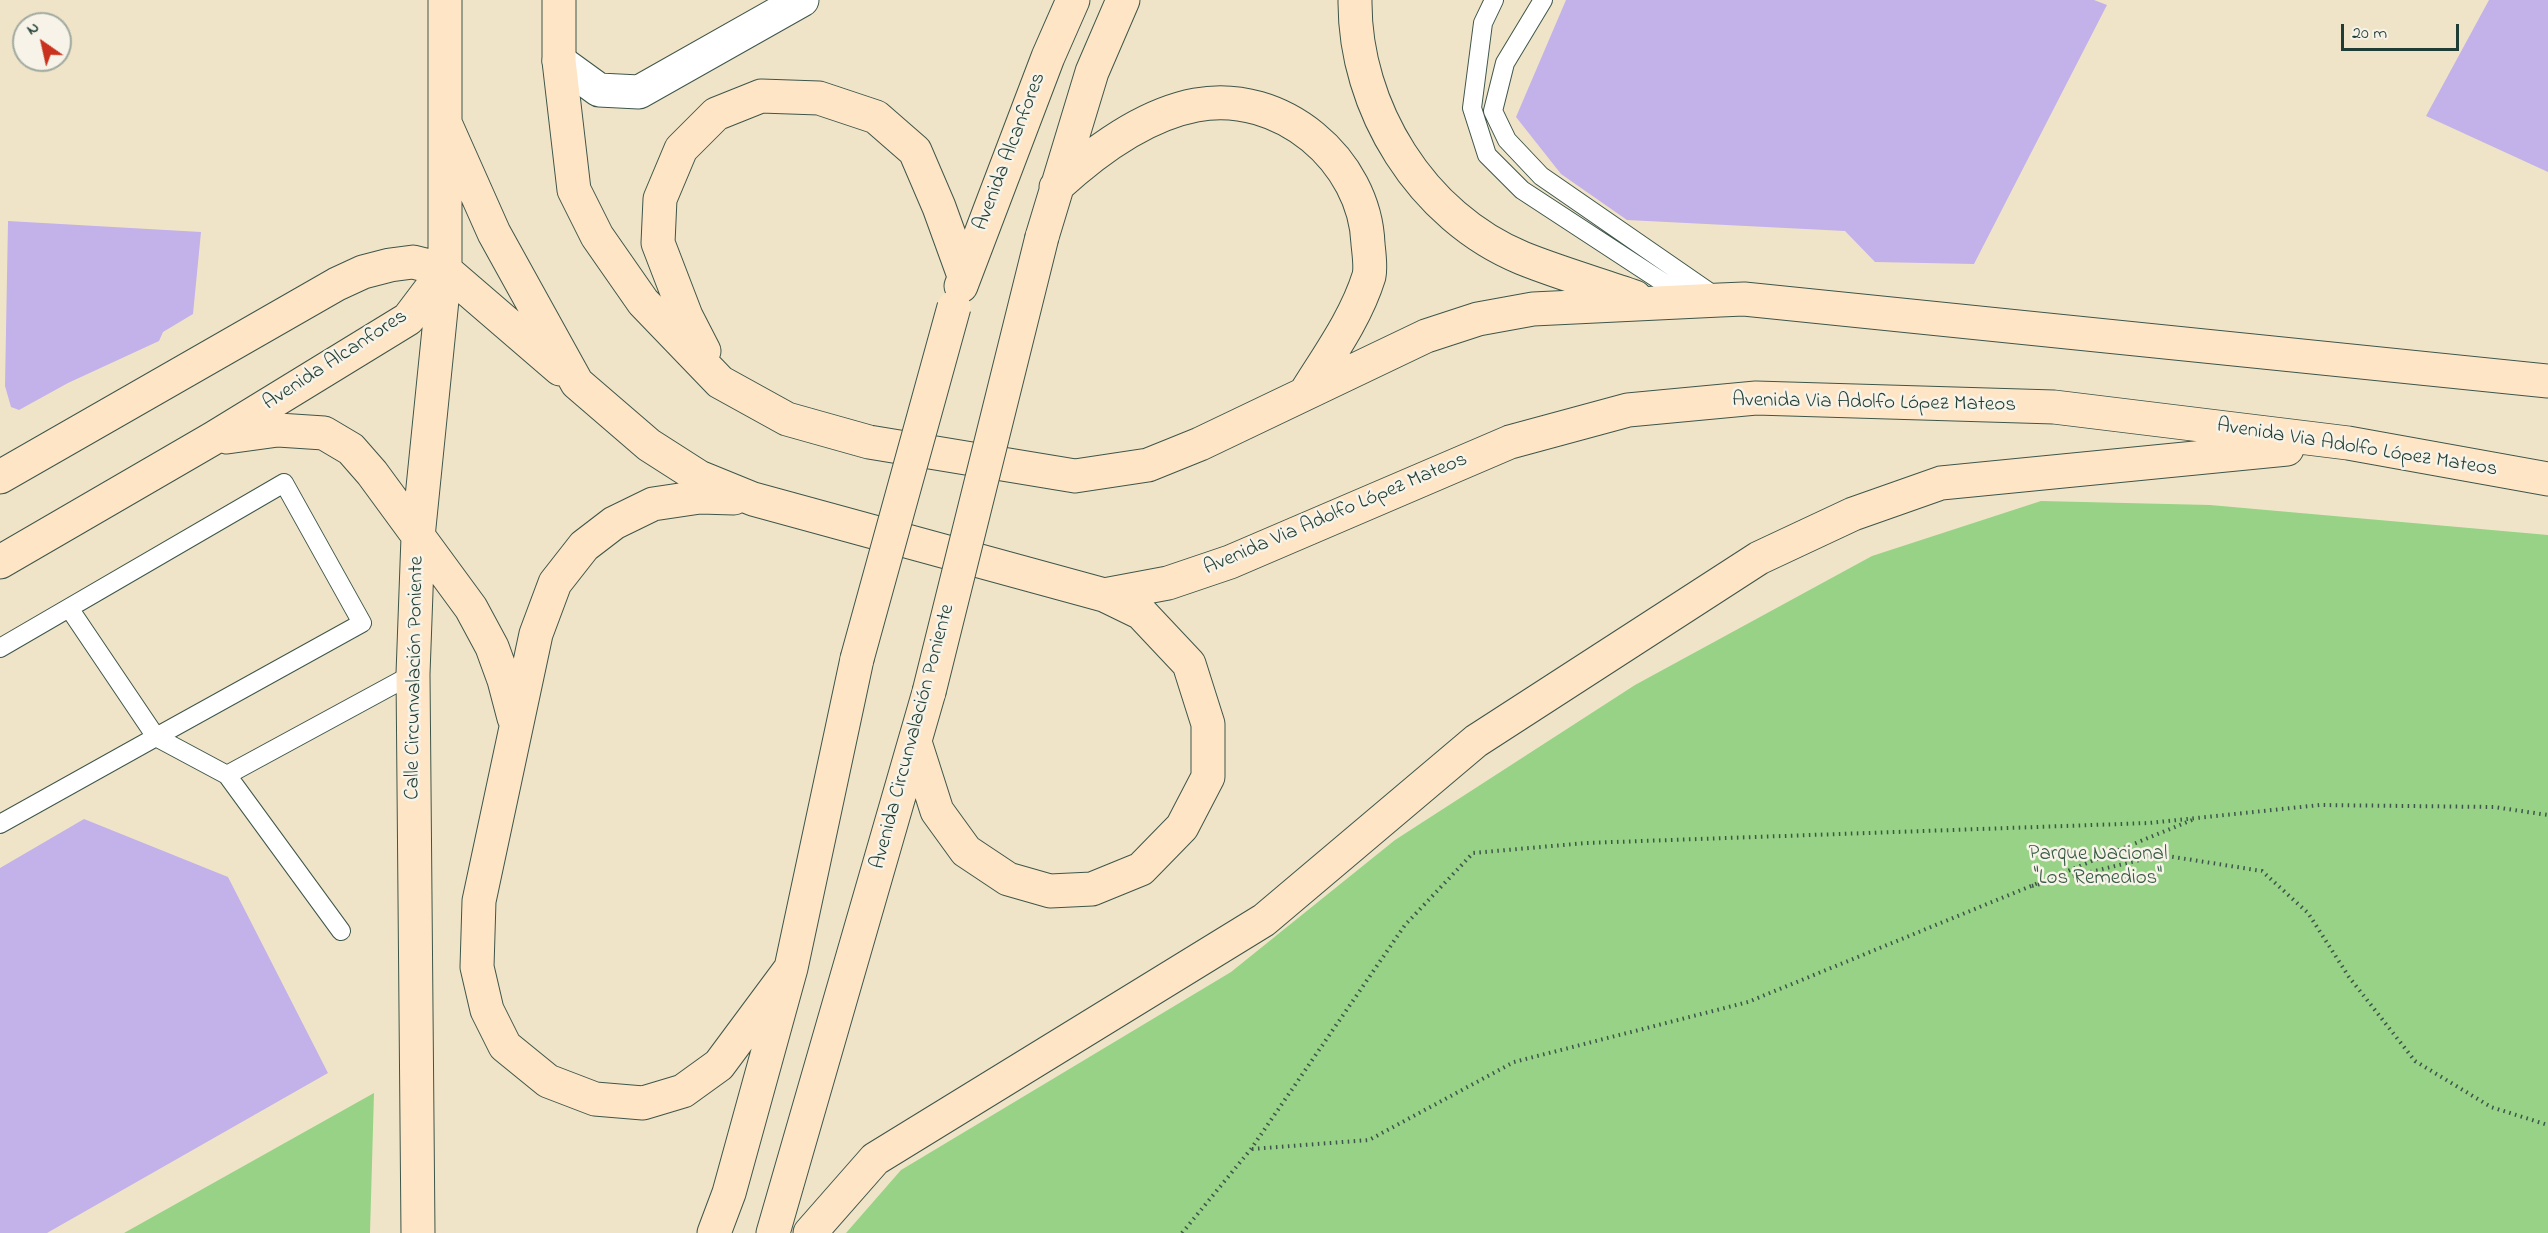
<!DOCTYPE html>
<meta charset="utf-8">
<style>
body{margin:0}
#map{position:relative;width:2548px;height:1233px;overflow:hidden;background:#f0e4c8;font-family:"Indie Flower",sans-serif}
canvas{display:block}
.north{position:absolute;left:12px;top:12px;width:60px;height:60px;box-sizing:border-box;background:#f7f3e8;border:2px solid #a1aaa0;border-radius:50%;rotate:326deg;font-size:16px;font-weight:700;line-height:24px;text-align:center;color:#1f3d34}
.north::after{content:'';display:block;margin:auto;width:21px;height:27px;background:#c8321e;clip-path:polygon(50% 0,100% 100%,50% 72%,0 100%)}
.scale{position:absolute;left:2341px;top:24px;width:118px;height:27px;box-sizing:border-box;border:3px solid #1f3d34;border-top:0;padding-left:8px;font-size:18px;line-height:21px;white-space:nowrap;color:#1f3d34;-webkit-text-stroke:4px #f7f3e8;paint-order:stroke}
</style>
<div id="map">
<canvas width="2548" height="1233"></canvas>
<div class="north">N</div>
<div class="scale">20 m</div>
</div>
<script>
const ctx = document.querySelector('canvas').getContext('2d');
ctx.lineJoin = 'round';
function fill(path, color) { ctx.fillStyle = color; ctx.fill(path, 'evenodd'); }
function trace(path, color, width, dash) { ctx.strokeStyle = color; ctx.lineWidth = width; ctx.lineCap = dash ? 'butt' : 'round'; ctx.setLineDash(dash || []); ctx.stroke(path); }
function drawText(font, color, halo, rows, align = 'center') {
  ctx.font = font + ' "Indie Flower",sans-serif'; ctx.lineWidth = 5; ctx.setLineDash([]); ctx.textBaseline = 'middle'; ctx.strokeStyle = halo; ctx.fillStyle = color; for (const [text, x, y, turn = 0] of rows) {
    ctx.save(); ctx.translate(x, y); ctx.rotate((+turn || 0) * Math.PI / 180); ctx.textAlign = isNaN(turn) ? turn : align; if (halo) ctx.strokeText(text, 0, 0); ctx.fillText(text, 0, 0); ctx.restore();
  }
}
const green = new Path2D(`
 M2041,501L2210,505L2548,535V1233H846L901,1170L1231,972L1395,840L1635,685L1872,556Z
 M374,1093L370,1233H124Z`);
const building = new Path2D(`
 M1566,0H2094L2107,5L1974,264L1875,262L1845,231L1627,220L1561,174L1516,117Z
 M2489,0H2548V172L2426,116Z
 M8,221L201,232L193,314L163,332L159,341L68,383L19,410L11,407L5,386Z
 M84,819L228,877L328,1073L47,1233H0V868Z`);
const path = new Path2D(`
 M2032,886L2161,855L2262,871L2308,913L2349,977L2415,1061L2491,1107L2548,1125
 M1252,1149L1369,1140L1514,1062L1748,1002L2192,820
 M1182,1233L1251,1149L1405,925L1473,853L1586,843L2149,823L2320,805L2494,807L2548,815`);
const lane = new Path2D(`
 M1494,0L1483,23L1472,108L1487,155L1522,190L1687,298
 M1543,0L1505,63L1493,111L1507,140L1541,176L1719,299
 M0,648L284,483L362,623L156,737L69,608
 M227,775L413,674
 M0,824L156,737L227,775L341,931`);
const street = new Path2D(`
 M559,61L599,90L639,92L802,0`);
const secondary = new Path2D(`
 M559,0V61L574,190L597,236L643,302L720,382L787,419L869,442L1075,476L1148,465L1200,444L1426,336L1478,319L1533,309L1720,300L1744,299L2548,381
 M1355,0C1354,108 1422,217 1522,258C1559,273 1598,284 1635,297
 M446,125L494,233L577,383L649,445L699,477L753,499L1104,595L1168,583L1230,562L1510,442L1628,410L1756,398L2054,407L2348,443L2548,479
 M1056,187C1095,151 1143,115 1196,105C1281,89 1365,160 1368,244C1369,254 1371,267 1369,276C1356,318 1329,355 1306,392
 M1042,237L1092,72L1123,0
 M961,286L1048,57L1073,0
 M704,351L686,316L658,243L660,199L681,149L716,114L761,96L819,98L876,117L915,151L939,207L964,276
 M227,437L278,430L324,433L351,449L372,473L471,608L492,647L504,680L514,718
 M0,477L337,284L363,272L390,265L413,262L445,270L560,369
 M734,498L700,497L653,504L614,523L584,546L555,583L536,634L479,901L477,967L487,1010L505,1046L548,1081L595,1099L643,1103L683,1091L719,1065L791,968
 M0,562L212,439L408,319L445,270
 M915,742L937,811L966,851L1008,879L1050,891L1092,889L1141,869L1182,827L1208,777V724L1189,664L1141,613L1104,595
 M418,1233L413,674L418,537L445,270V0
 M714,1233L729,1193L791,968L857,659
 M773,1233L929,692
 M810,1233L875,1159L1264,920L1476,741L1759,558L1853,514L1941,483L2287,449`);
const secondaryBridge = new Path2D(`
 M857,659L954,307
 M929,692L1042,237`);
const streetNames = [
 ["Avenida Alcanfores",1011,152,-69],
 ["Avenida Alcanfores",336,361,-33],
 ["Avenida Via Adolfo López Mateos",1874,404,1],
 ["Avenida Via Adolfo López Mateos",2357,449,9],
 ["Avenida Via Adolfo López Mateos",1336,515,-23],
 ["Calle Circunvalación Poniente",416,678,-89],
 ["Avenida Circunvalación Poniente",914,737,-75]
];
const parkNames = [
 ["Parque Nacional",2098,856],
 ["\"Los Remedios\"",2098,880]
];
fill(green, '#97d286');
fill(building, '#c3b1ea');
trace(lane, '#3e564a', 20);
trace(street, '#3e564a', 35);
trace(secondary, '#3e564a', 35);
trace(path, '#3e564a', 4, [1.5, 4.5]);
trace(lane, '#fff', 18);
trace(street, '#fff', 33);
trace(secondary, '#fee5c5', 33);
trace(secondaryBridge, '#3e564a', 35, []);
trace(secondaryBridge, '#fee5c5', 33);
drawText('21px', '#1f3d34', '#f7f3e8', streetNames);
drawText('21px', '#375b44', '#f7f3e8', parkNames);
</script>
